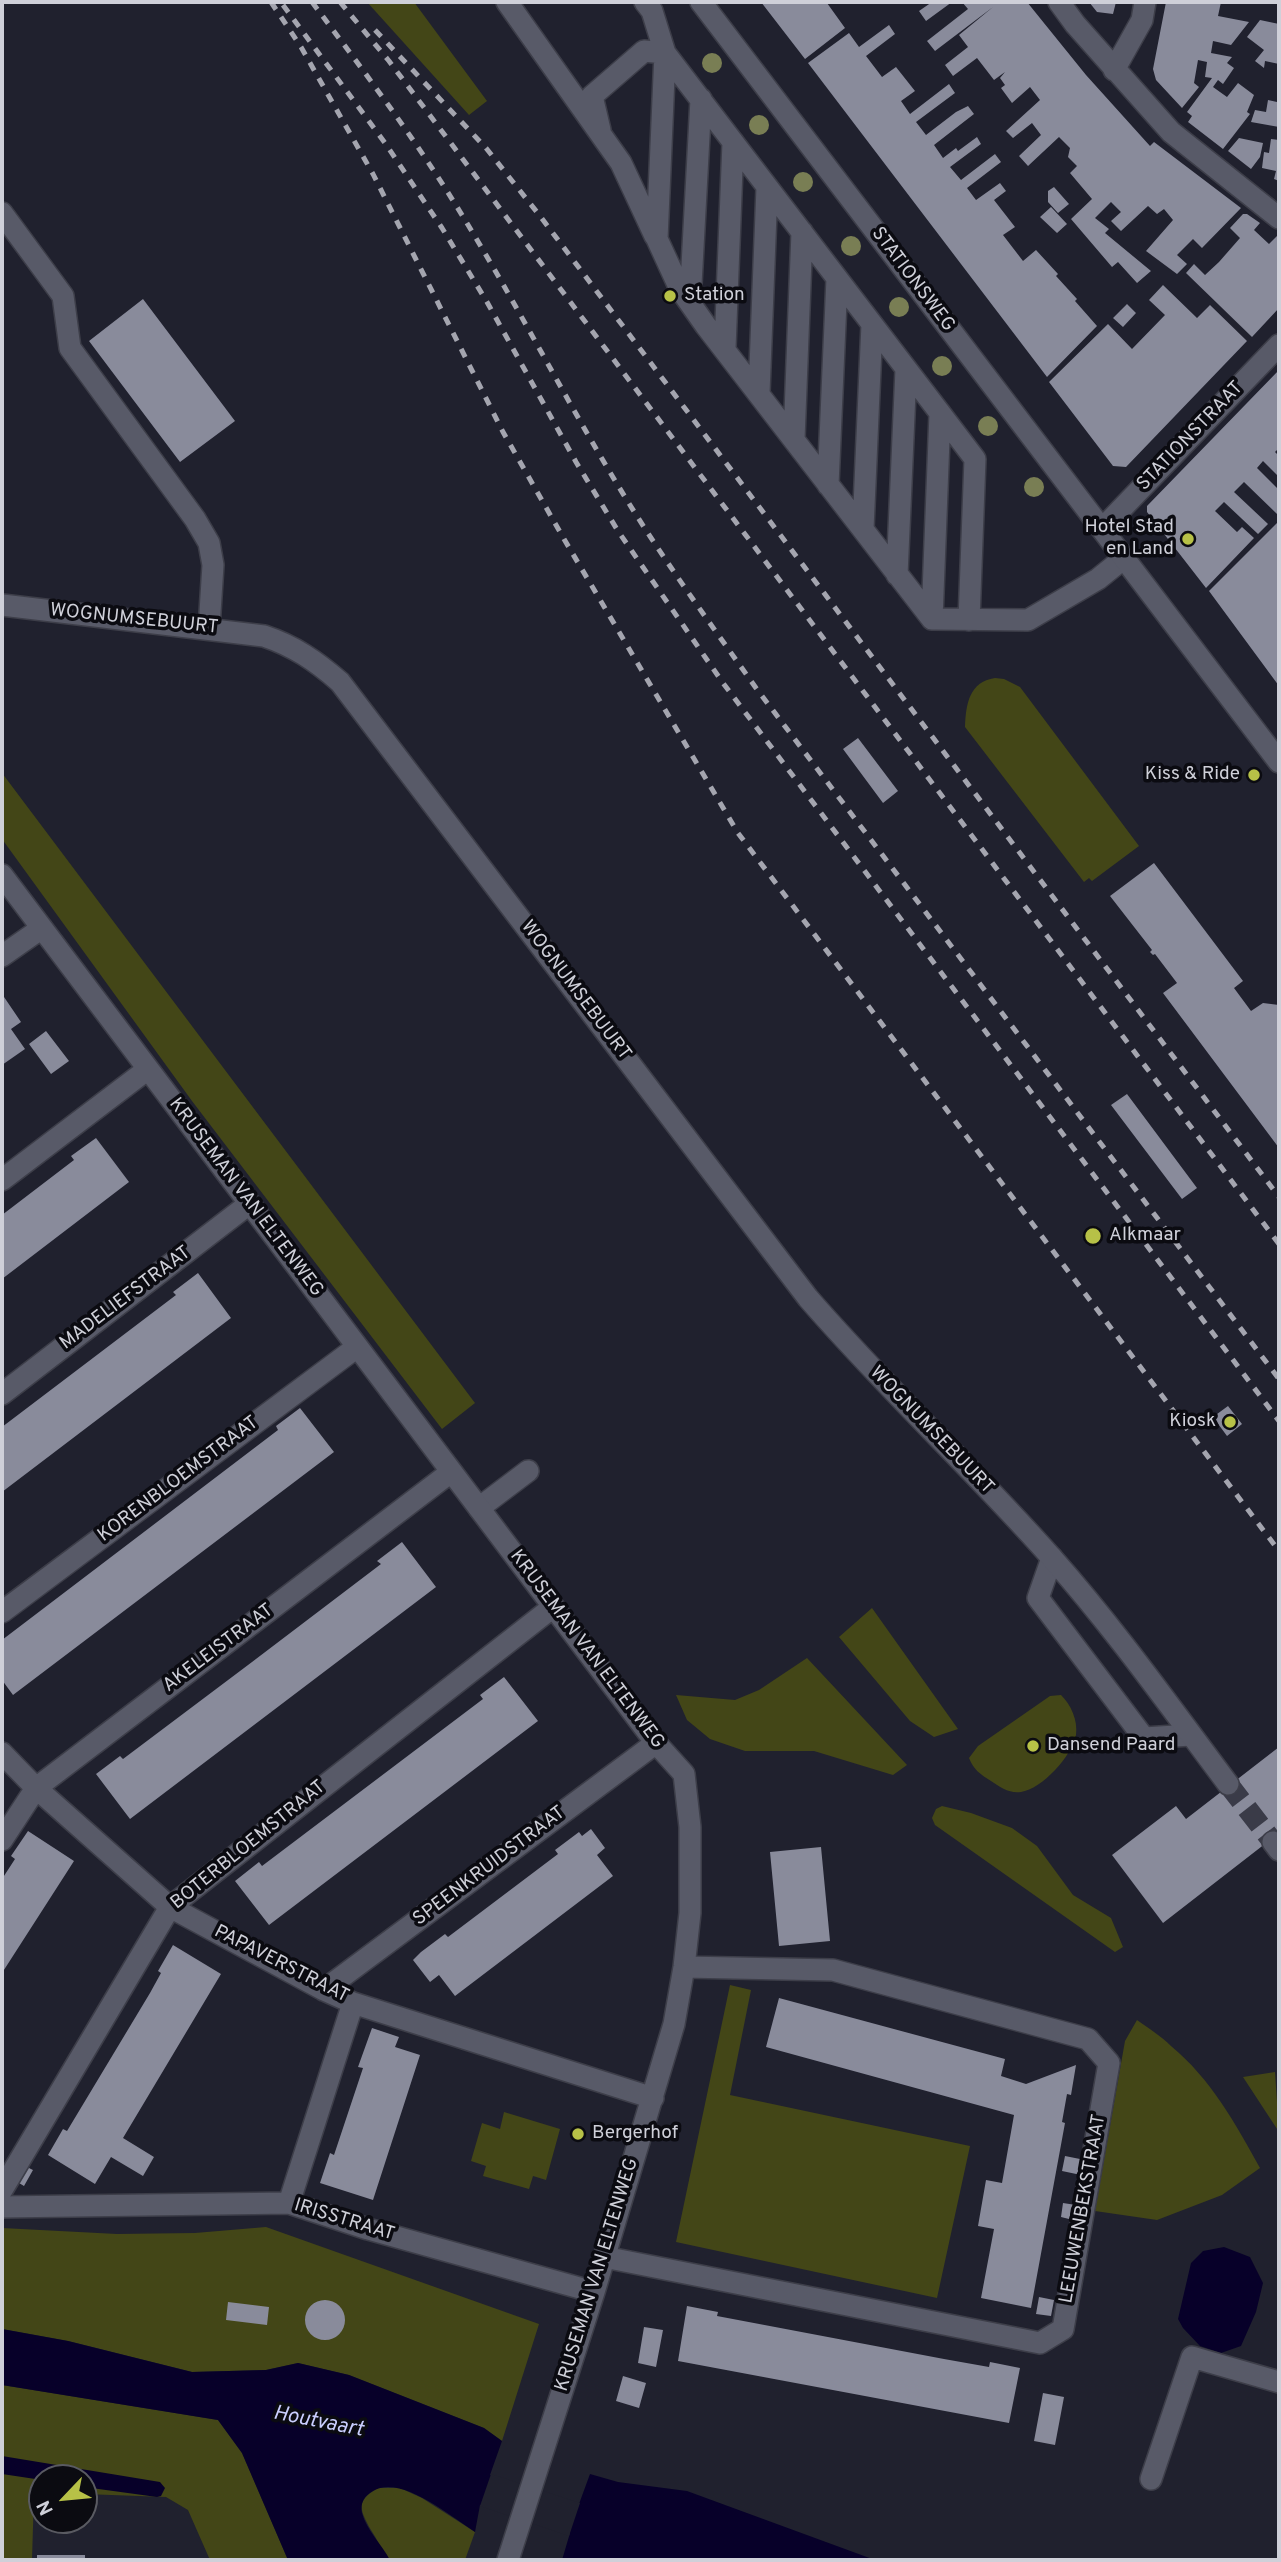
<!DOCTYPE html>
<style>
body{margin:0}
#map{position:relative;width:1281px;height:2562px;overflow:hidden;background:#20212e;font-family:Overpass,sans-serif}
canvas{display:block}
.frame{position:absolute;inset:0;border:4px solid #cfd0d9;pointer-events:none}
.north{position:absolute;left:28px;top:2464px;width:70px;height:70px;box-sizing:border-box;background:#0b0b11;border:2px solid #595a61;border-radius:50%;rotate:244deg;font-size:19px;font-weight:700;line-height:28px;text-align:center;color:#cfd0d9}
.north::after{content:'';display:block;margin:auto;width:24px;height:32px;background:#b7c147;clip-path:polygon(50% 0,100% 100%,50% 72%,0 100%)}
</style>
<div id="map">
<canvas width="1281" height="2562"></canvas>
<div class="frame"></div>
<div class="north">N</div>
</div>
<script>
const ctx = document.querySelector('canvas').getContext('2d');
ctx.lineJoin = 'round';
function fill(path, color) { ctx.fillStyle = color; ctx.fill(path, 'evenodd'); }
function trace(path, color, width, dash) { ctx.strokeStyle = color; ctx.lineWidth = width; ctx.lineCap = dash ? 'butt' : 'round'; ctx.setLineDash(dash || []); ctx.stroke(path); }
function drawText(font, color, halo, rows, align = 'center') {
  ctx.font = font + ' Overpass,sans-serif'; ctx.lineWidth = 7; ctx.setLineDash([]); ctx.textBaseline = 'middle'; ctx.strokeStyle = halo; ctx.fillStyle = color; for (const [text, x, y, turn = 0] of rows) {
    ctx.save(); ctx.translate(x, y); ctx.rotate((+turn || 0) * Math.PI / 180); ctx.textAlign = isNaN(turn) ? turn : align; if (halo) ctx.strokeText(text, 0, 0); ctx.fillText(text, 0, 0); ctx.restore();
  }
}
const green = new Path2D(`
 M367,2H414L487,101L469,115Z
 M995,678L1004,679L1020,687L1139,846L1092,881L1089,878L1084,882L965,727C966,704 969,682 995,678Z
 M2,773L475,1403L442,1429L192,1101L2,839Z
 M872,1608L958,1729L934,1737L910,1721L839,1637Z
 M807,1658L907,1765L893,1775L814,1751H745L710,1739L687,1720L676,1695L735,1700L759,1690Z
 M1061,1695C1071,1705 1078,1720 1076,1735C1072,1756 1042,1789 1021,1792C1010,1794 1000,1787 991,1781C980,1774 974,1770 969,1758L978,1746L1050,1696Z
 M942,1806L971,1813L1012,1828L1037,1846L1073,1895L1111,1918L1123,1947L1115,1952L935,1825L932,1818L936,1809Z
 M730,1985L751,1990L730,2095L970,2146L937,2298L676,2242Z
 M1137,2020C1148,2028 1161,2036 1171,2046C1210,2078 1236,2124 1260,2168L1222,2195L1157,2220L1095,2211L1125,2041Z
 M1275,2072L1279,2132L1243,2077Z
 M504,2112L560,2129L546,2180L533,2176L529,2189L483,2176L486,2166L471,2161L482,2123L500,2129Z
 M266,2227L539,2324L502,2441L484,2428L349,2375L298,2363L266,2370L192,2372L68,2341L2,2329V2228L117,2234L195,2233Z
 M2,2385L218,2420L242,2453L288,2560H210L188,2510L166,2497L84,2494V2478H42V2493H34L32,2560H2Z
 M378,2488H400L422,2498L475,2532L465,2560H387C382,2550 377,2539 371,2530C360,2510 355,2501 378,2488Z`);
const water = new Path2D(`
 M1224,2247L1250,2257L1263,2283L1256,2312L1241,2346L1221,2353L1200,2346L1183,2328L1178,2319L1191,2263L1203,2251Z
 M2,2329L68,2341L192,2372L266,2370L298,2363L349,2375L484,2428L502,2441L490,2475L579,2504L590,2474L618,2482L687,2491L875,2560H562L570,2533L480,2505L475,2532C451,2517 401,2474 373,2491C364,2496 360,2503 362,2513C366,2529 382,2545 390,2560H288L242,2453L218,2420L2,2385Z
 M2,2456L160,2482L165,2488L161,2496L157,2497L84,2487V2478L42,2480L2,2474Z`);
const pier = new Path2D(`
 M491,2474L580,2503L569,2536L480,2506Z`);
const building = new Path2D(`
 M761,2H829L827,3L845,28L805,59Z
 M932,2H952L926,21L919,11Z
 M962,2H1027L1086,75L1150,146L1154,142L1241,208L1202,248L1193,239L1177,255L1187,264L1177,274L1146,251L1173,220L1164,209L1157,214L1148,206L1121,231L1111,221L1121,212L1111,202L1095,218L1109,229L1105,233L1151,271L1137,283L1118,262L1112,267L1071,219L1092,199L1070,173L1077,166L1068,157L1070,148L1059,137L1028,166L1019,156L1041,135L1032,123L1013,138L1006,131L1040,100L1030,87L1012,103L1001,88L1005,85L1000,78L1005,72L994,80L977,58L953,76L945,65L968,47L959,35L993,7L935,51L927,41L968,9Z
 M1089,2H1116L1113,14L1097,12Z
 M1166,2H1221L1218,16L1249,22L1231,45L1213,41L1211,53L1232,57L1227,63L1234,68L1223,84L1218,80L1213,87L1227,97L1238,83L1254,95L1247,112L1250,114L1223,149L1188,122L1192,116L1187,112L1212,78L1205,77L1207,62L1198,60L1194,83L1199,87L1182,108L1156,80L1153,69Z
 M1260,20L1279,24V64L1265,61L1264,68L1255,61L1264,50L1247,37Z
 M889,25L895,34L866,56L882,77L896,67L915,91L901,101L910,114L949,84L955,93L916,122L926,135L956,112L968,106L974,114L934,145L943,158L956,148L958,151L977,137L981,144L950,167L961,180L995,154L1001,162L967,188L976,200L1000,183L1006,191L994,200L1015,227L1003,235L1023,261L1036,250L1058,274L1056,276L1077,299L1075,301L1097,326L1047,377L808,63L849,33L859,47Z
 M1278,96L1279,127L1251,122L1255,110L1266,112L1268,100L1277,102Z
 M1239,138L1263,143L1260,157L1251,169L1228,151Z
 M1271,139L1279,140V181L1274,179L1276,171L1262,168L1264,152L1269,153Z
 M1054,187L1069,204L1058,213L1048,202V191Z
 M1051,207L1067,224L1057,233L1040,217Z
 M1243,214H1247L1260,223L1254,230L1269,244L1277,236L1279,237V308L1252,337L1186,273L1194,264L1205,275L1219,262L1240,238L1230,228Z
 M1163,285L1197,318L1210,305L1247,341L1126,467L1113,466L1049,382L1108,324L1132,349L1165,315L1149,300Z
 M143,299L235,421L180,462L89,341Z
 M1127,304L1136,313L1123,327L1113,318Z
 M1279,370V448L1275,452L1279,456V477L1263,461L1257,468L1279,490V511L1277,514L1244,482L1234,492L1268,524L1258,534L1224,502L1215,511L1237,532L1242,527L1254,538L1206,588L1147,512V506Z
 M1279,521V686L1209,591Z
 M858,738L898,791L883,803L843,749Z
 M1154,863L1243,981L1234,988L1251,1011L1263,1003L1279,1005V1148L1163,993L1177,983L1155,954L1153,955L1150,952L1152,950L1110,896Z
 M2,994L21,1022L11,1029L25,1049L2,1065Z
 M46,1031L69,1061L51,1074L29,1044Z
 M1127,1094L1197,1188L1182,1199L1111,1105Z
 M96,1138L129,1182L2,1279V1215L74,1160L71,1156Z
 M198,1273L231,1318L2,1492V1427L176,1295L173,1292Z
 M1228,1406L1242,1424L1227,1436L1213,1417Z
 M300,1408L334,1452L13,1695L2,1680V1640L278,1430L276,1426Z
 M402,1542L436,1587L130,1819L96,1774L120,1756L123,1759L252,1662L381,1564L377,1561Z
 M504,1677L538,1721L269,1925L235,1881L259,1862L262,1866L483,1699L480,1695Z
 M1279,1747V1833L1163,1923L1112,1855L1176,1806L1186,1819Z
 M591,1829L605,1848L597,1855L613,1876L455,1996L439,1975L430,1982L413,1960L421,1952L445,1934L448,1937L558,1854L555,1850L579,1832L582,1836Z
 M28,1831L74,1861L2,1973V1879L15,1859L11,1856Z
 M821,1847L830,1941L779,1946L770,1852Z
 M173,1945L221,1974L123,2138L154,2157L143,2176L111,2157L95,2184L48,2155L63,2129L67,2131L150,1993L161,1973L158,1971Z
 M779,1998L1005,2059L1001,2076L1026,2084L1076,2065L1071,2095L1067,2094L1062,2122L1065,2123L1031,2308L981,2298L994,2229L978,2226L986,2180L1002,2183L1014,2115L766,2047Z
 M372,2028L399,2037L395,2047L420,2055L373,2200L320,2183L330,2153L334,2155L363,2068L358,2067Z
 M1065,2156L1085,2160L1081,2175L1062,2171Z
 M23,2165L33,2170L24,2186L14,2180Z
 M1063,2203L1076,2205L1073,2220L1061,2217Z
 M1039,2297L1054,2300L1051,2316L1036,2314Z
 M305 2320a20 20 0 1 1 40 0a20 20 0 1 1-40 0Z
 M228,2302L269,2307L267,2325L226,2320Z
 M687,2306L718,2312L717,2316L944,2359L989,2367L990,2362L1020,2368L1009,2423L678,2361Z
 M644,2327L663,2330L656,2367L638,2363Z
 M623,2376L646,2383L639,2408L616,2401Z
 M1043,2393L1064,2397L1055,2445L1034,2441Z
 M37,2555H85V2560H37Z`);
const tertiaryTunnel = new Path2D(`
 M1228,1784L1273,1842`);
const service = new Path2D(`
 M507,2L621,163L655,236
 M645,2L652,11L665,53L657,239L680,289L706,326L932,619
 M600,130L592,96L644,51L665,53L940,413L975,459L969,620
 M2,213L63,296L70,348L195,519L209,543L213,565L209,628
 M690,303L701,99
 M725,348L733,142
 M759,393L767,187
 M794,439L802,232
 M828,485L837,278
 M863,529L872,324
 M897,575L906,369
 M932,619L1028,620L1098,579L1124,558
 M932,619L940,413
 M479,1508L528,1471
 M1151,2479L1192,2357L1279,2382`);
const minor = new Path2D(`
 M701,2L1279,762
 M1059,2L1075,24L1171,132L1279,218
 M1114,70L1142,20L1145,2
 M1102,529L1279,345
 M2,875L656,1743L684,1774L690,1827V1913L684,1967L674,2024L594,2292L508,2560
 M2,956L42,928
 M2,1180L148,1069
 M2,1394L249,1204
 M1052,1558L1038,1598L1144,1738L1191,1735
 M2,1612L357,1347
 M2,1753L36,1788L170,1907L324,1990L353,2003L653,2098
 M2,1840L36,1788L451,1472
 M324,1990L656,1743
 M2,2190L170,1907L553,1607
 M289,2203L353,2003
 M2,2207L289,2203L368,2229L594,2292
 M604,2257L1040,2343L1063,2329L1109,2063L1088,2039L833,1970L684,1967`);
const tertiary = new Path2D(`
 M2,605L264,636C294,646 316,661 340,682L808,1298C886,1388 973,1469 1052,1558C1115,1629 1171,1708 1228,1784
 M1273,1842L1279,1850`);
const rail = new Path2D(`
 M271,2L301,47L373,174L503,432L564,539L738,833L1279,1551
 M312,2C354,58 397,115 436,174C508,284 565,402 635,513C673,573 715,630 756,688L1279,1379
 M340,2L389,61L1279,1244
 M283,5L385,143L442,228L487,302L576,462L618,531L723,683L1279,1421
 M375,30L486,148L540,216L1279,1197`);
const trees = [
 [712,63],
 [759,125],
 [803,182],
 [851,246],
 [899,307],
 [942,366],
 [988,426],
 [1034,487]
];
const markers = [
 [670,296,7,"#b7c147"],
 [1188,539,7,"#b7c147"],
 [1254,775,7,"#b7c147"],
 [1093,1236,9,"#b7c147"],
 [1230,1422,7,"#b7c147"],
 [1033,1746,7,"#b7c147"],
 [578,2134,7,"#b7c147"]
];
const streetNames = [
 ["STATIONSWEG",912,280,53],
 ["STATIONSTRAAT",1191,437,-46],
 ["WOGNUMSEBUURT",134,620,6],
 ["WOGNUMSEBUURT",575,991,53],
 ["KRUSEMAN VAN ELTENWEG",245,1198,53],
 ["MADELIEFSTRAAT",126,1299,-37],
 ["WOGNUMSEBUURT",931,1431,46],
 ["KORENBLOEMSTRAAT",179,1480,-37],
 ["AKELEISTRAAT",219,1649,-37],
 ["KRUSEMAN VAN ELTENWEG",586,1650,53],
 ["BOTERBLOEMSTRAAT",249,1846,-39],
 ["SPEENKRUIDSTRAAT",490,1867,-37],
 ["PAPAVERSTRAAT",281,1965,27],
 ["LEEUWENBEKSTRAAT",1084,2209,-80],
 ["IRISSTRAAT",344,2221,17],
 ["KRUSEMAN VAN ELTENWEG",598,2275,-73]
];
const poiNames = [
 ["Station",684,296],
 ["Hotel Stad",1174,528,"right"],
 ["en Land",1174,550,"right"],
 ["Kiss & Ride",1240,775,"right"],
 ["Alkmaar",1109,1236],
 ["Kiosk",1216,1422,"right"],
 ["Dansend Paard",1047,1746],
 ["Bergerhof",592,2134]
];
const waterNames = [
 ["Houtvaart",318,2423,11]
];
fill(green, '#434617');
fill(water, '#070029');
fill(pier, '#20212e');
fill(building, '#898b9b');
trace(tertiaryTunnel, '#3a3b48', 21, [21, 10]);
trace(service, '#3d3e49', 24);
trace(minor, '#3d3e49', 24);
trace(tertiary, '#3d3e49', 24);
trace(service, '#585a68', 21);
trace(minor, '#585a68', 21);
trace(tertiary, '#585a68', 21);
trace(rail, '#a4a5af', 5, [9, 9]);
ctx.fillStyle = '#797e54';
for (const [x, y] of trees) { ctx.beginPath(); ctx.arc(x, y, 10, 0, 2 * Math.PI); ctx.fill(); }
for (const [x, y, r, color] of markers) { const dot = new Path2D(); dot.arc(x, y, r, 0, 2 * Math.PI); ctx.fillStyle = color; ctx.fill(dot); trace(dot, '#0b0b11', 2.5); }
drawText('19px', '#cfd0d9', '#0b0b11', streetNames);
drawText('19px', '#cfd0d9', '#0b0b11', poiNames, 'left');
drawText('italic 21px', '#cacefe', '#0b0b11', waterNames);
</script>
